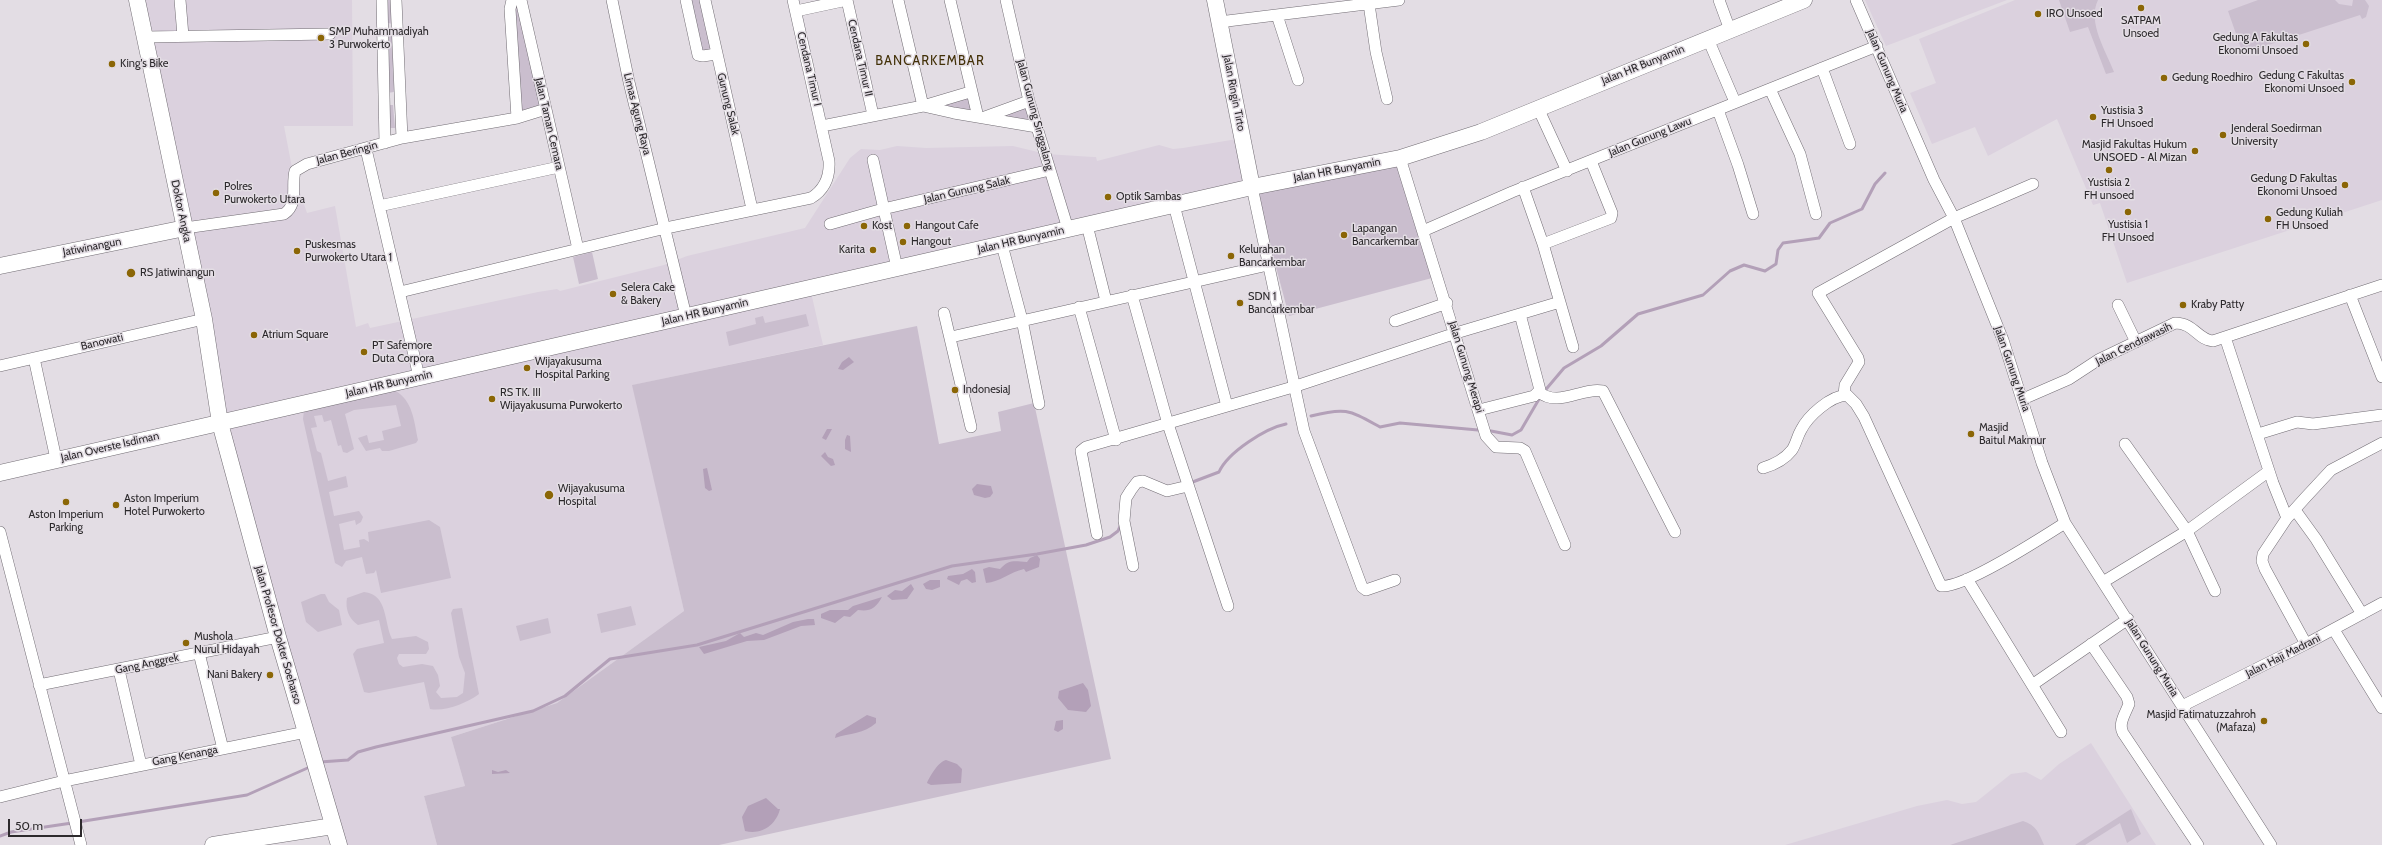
<!DOCTYPE html>
<style>
body{margin:0}
#map{position:relative;width:2382px;height:845px;overflow:hidden;background:#e3dde4;font-family:Cabin,sans-serif}
canvas{display:block}
.scale{position:absolute;left:8px;top:819px;width:74px;height:18px;box-sizing:border-box;border:2px solid #2c292c;border-top:0;padding-left:5px;font-size:12px;line-height:14px;white-space:nowrap;color:#2c292c;-webkit-text-stroke:3px #e3dde4;paint-order:stroke}
</style>
<div id="map">
<canvas width="2382" height="845"></canvas>
<div class="scale">50 m</div>
</div>
<script>
const ctx = document.querySelector('canvas').getContext('2d');
ctx.lineJoin = 'round';
function fill(path, color) { ctx.fillStyle = color; ctx.fill(path, 'evenodd'); }
function trace(path, color, width, dash) { ctx.strokeStyle = color; ctx.lineWidth = width; ctx.lineCap = dash ? 'butt' : 'round'; ctx.setLineDash(dash || []); ctx.stroke(path); }
function drawText(font, color, halo, rows, align = 'center') {
  ctx.font = font + ' Cabin,sans-serif'; ctx.lineWidth = 3; ctx.setLineDash([]); ctx.textBaseline = 'middle'; ctx.strokeStyle = halo; ctx.fillStyle = color; for (const [text, x, y, turn = 0] of rows) {
    ctx.save(); ctx.translate(x, y); ctx.rotate((+turn || 0) * Math.PI / 180); ctx.textAlign = isNaN(turn) ? turn : align; if (halo) ctx.strokeText(text, 0, 0); ctx.fillText(text, 0, 0); ctx.restore();
  }
}
const built = new Path2D(`
 M137,0H352L353,126H284L293,173L307,213L335,206L356,327L368,323L370,328L538,292L557,289L560,291L664,265L687,256L805,228L850,158L861,149L880,150L897,146L926,148L1013,146L1046,154L1093,157H1096L1097,161L1159,145L1173,149L1183,148L1243,138L1252,187L810,288L823,345L633,385L684,611L557,703L451,737L465,786L424,796L437,845H341L220,423Z
 M1865,0H2007L1886,46Z
 M2015,0H2382V200L2127,283L2100,203L2093,205L2057,119L1988,156L1975,127L1932,144L1910,93L1936,83L1919,39Z
 M2091,743L2156,845H1785L1917,806L1947,800L1962,804L1976,802L2011,774L2026,772L2041,780L2059,764Z`);
const green = new Path2D(`
 M384,0H391L392,24L385,22Z
 M516,0L541,107L519,114L513,5Z
 M688,0H701L713,50L699,52Z
 M2059,0H2098C2087,22 2106,51 2114,72L2106,74L2088,27L2070,32Z
 M2258,0H2335L2339,4L2352,6L2353,0H2365L2369,6L2366,17L2362,19L2360,15L2256,49L2242,51L2228,11Z
 M386,34H392L394,92L387,93Z
 M967,95L972,114L944,110L942,102Z
 M388,105H393L395,128H389Z
 M1026,106L1030,120L1003,118V112Z
 M1399,154L1432,278L1289,316L1256,192Z
 M592,252L598,279L579,284L573,257Z
 M806,314L809,326L729,346L726,332L756,324L755,318L763,316L765,323Z
 M917,326L939,444L1001,431L998,412L1034,403L1111,759L719,845H437L424,796L465,786L451,737L557,703L684,611L632,385Z
 M394,390C413,400 414,421 418,440L416,443L389,451H382L380,448L366,451L358,438L367,435L369,443L384,440L382,431L401,426L396,405L354,410L345,414L354,449L347,453L343,452L341,445L338,446L331,420L324,422L322,415L314,416L317,427L311,428L317,451L321,453L328,481L346,476L348,487L329,492L334,516L359,511L363,517L361,522L356,525L355,520L339,524L344,550L360,547L359,540L364,539L369,542L368,532L429,520L440,527L451,578L381,593L376,570L374,573L366,574L362,557L346,561L342,567L335,563L303,419L304,410Z
 M364,592C388,594 384,623 392,639L416,636L428,642L429,649L426,654H399L397,658L399,664L403,667L422,664L433,666L438,675L440,686L436,692L441,698L457,697L463,693L465,673L459,657L451,613L453,609L462,608L479,694C467,703 445,712 430,709L424,682L369,693L364,692L353,654L357,649L384,643L379,620L358,625C349,619 345,609 347,598Z
 M321,594H325L329,602L339,610L342,625L318,632L306,622L301,602Z
 M631,606L636,625L601,633L597,614Z
 M548,618L551,633L520,641L516,626Z
 M2131,809L2141,834L2127,843L2120,823L2085,845H2075Z
 M2023,821C2036,825 2039,833 2044,845H1950Z`);
const water = new Path2D(`
 M849,357L854,362L843,370L838,369L842,362Z
 M827,429H832L826,440L822,438Z
 M847,435L850,436L851,452L845,449V440Z
 M825,452L828,457L833,459L835,465L831,466L821,456Z
 M707,468L712,490L709,491L705,488L703,469Z
 M977,484L991,486L993,493L990,497L985,498L974,495L972,489Z
 M1037,555L1040,559L1039,567L1026,572L1024,569C1010,572 1000,582 986,583L983,569L989,567L1000,569C1009,559 1014,561 1027,562L1030,558Z
 M972,569L975,572L976,582L972,583L967,579L961,581L959,585L947,579L948,576L963,574Z
 M930,580H940V587L932,590L926,589L923,584Z
 M911,584L914,589L907,599L892,600L887,596L895,590L902,591Z
 M882,597C876,608 870,612 858,610L850,617L844,616L835,623L821,618V614L830,610H848L853,606Z
 M808,619H814L815,625L801,626L764,640L747,641L704,654L699,647L726,641L740,633L744,637L756,633L763,635L793,622Z
 M1083,683L1088,690L1091,706L1086,712L1068,710L1058,698L1059,691Z
 M867,715L876,718V723C864,734 850,733 835,738L836,734Z
 M1063,720V729L1058,732L1054,730L1056,721Z
 M946,760L957,764L962,769L961,783L931,785L927,783C930,776 938,762 946,760Z
 M492,770L498,772L506,770L510,773L492,774Z
 M766,798L778,809H780C776,825 762,835 745,831L742,817L748,806Z`);
const stream = new Path2D(`
 M1311,416C1346,407 1349,410 1380,427L1400,423L1478,430
 M1491,431L1512,435L1521,430L1542,394L1564,368L1601,346L1638,314L1703,295L1730,271L1744,265L1765,271L1776,264L1778,250L1783,243L1819,238L1830,223L1862,209L1875,184L1885,173
 M1190,483L1219,472C1228,452 1266,428 1286,424
 M320,762L348,760L358,752L376,747L533,711L565,696L610,659L697,645L952,566L1037,554L1086,545L1110,537L1118,531L1120,526
 M78,822L247,795L312,766
 M0,836L11,832L72,823`);
const street = new Path2D(`
 M180,0L183,36
 M382,0L385,143
 M396,0L402,138
 M512,0L510,9L517,118
 M521,0L578,249
 M612,0L629,82L686,316
 M686,0L698,55L703,56L716,54
 M705,0L752,209
 M847,0L873,115
 M898,0L923,106L970,92
 M950,0L978,117
 M1006,0L1029,101L1068,229
 M1719,0L1730,30
 M1856,0L1934,180L1954,218L2003,340L2042,463L2065,523L2271,845
 M1369,4L1376,52L1387,99
 M796,11L847,0
 M1277,15L1298,80
 M1219,22L1399,0
 M146,37L330,34
 M1708,39L1735,102
 M1822,68L1850,144
 M1770,89L1800,154L1816,214
 M1538,108L1567,171
 M1718,110L1738,165L1753,214
 M985,117L1029,101
 M822,126L923,106L954,113L1037,127
 M366,149L419,377
 M1400,158L1486,436L1496,447L1520,448L1525,451L1565,545
 M873,160L897,268
 M1252,187L1304,431L1362,587L1366,590L1395,580
 M1523,187L1543,244L1573,347
 M1174,205L1227,406
 M379,206L559,167
 M830,224L883,209L1050,170
 M1087,225L1106,301
 M185,228L284,214C299,204 291,186 295,171L307,164L402,138L517,118L546,109
 M1423,231L1512,192L1877,46
 M1543,244L1611,218L1612,213L1591,161
 M1002,245L1022,320L1039,404
 M400,292L666,228L811,198C824,190 830,177 829,161L793,0
 M1132,295L1168,424L1228,606
 M2350,295L2382,377
 M2118,305L2136,342
 M1079,307L1116,440
 M944,313L971,427
 M1395,321L1447,303
 M951,337L1268,265
 M2225,337L2273,483L2287,518
 M34,358L56,459
 M0,366L204,319
 M1539,392C1558,408 1582,387 1603,391L1675,532
 M1844,395L1845,385L1859,362L1858,358L1818,293L1954,218L2033,184
 M2023,399L2069,379L2098,360L2175,323C2194,323 2198,340 2213,341L2382,285
 M1479,410L1534,396L1540,390L1520,314
 M2258,434L2297,422L2313,424L2382,415
 M2125,444L2187,531L2269,471
 M1763,468C1773,465 1785,459 1792,450C1796,444 1797,437 1801,430C1808,416 1830,396 1847,395L1856,404L1864,417L1941,586C1963,589 2043,537 2065,523
 M2295,510L2316,539L2362,614
 M0,532L81,845
 M1097,534L1081,451L1086,447L1293,387L1456,333L1560,302
 M1133,566L1124,521L1126,498L1131,490L1137,482L1143,481L1167,491L1188,486
 M1967,579L2061,732
 M2103,582L2187,531L2215,591
 M2334,630L2382,708
 M2091,644L2127,697L2129,704C2125,714 2118,724 2123,733L2198,845
 M2306,644L2265,569L2262,561L2263,554L2287,518L2305,498L2331,470L2382,443
 M199,653L223,749
 M119,670L141,765
 M39,685L278,637
 M2032,685L2128,619
 M2182,706L2306,644L2382,603
 M0,797L64,781L306,732`);
const secondary = new Path2D(`
 M137,0L204,319L220,423L278,637L339,845
 M1215,0L1252,187
 M0,266L185,228
 M0,473L1252,187L1400,158L1481,132L1804,0
 M213,845L333,826`);
const markers = [
 [2141,8,4,"#8b6606"],
 [2038,14,4,"#8b6606"],
 [321,38,4,"#8b6606"],
 [2306,44,4,"#8b6606"],
 [112,64,4,"#8b6606"],
 [2164,78,4,"#8b6606"],
 [2352,82,4,"#8b6606"],
 [2093,117,4,"#8b6606"],
 [2223,135,4,"#8b6606"],
 [2195,151,4,"#8b6606"],
 [2109,170,4,"#8b6606"],
 [2345,185,4,"#8b6606"],
 [216,193,4,"#8b6606"],
 [1108,197,4,"#8b6606"],
 [2128,212,4,"#8b6606"],
 [2268,219,4,"#8b6606"],
 [864,226,4,"#8b6606"],
 [907,226,4,"#8b6606"],
 [1344,235,4,"#8b6606"],
 [903,242,4,"#8b6606"],
 [873,250,4,"#8b6606"],
 [297,251,4,"#8b6606"],
 [1231,256,4,"#8b6606"],
 [131,273,5,"#8b6606"],
 [613,294,4,"#8b6606"],
 [1240,303,4,"#8b6606"],
 [2183,305,4,"#8b6606"],
 [254,335,4,"#8b6606"],
 [364,352,4,"#8b6606"],
 [527,368,4,"#8b6606"],
 [955,390,4,"#8b6606"],
 [492,399,4,"#8b6606"],
 [1971,434,4,"#8b6606"],
 [549,495,5,"#8b6606"],
 [66,502,4,"#8b6606"],
 [116,505,4,"#8b6606"],
 [186,643,4,"#8b6606"],
 [270,675,4,"#8b6606"],
 [2264,721,4,"#8b6606"]
];
const poiNames = [
 ["IRO Unsoed",2046,14],
 ["SATPAM",2141,21,"center"],
 ["Unsoed",2141,34,"center"],
 ["SMP Muhammadiyah",329,32],
 ["3 Purwokerto",329,45],
 ["Gedung A Fakultas",2298,38,"right"],
 ["Ekonomi Unsoed",2298,51,"right"],
 ["King's Bike",120,64],
 ["Gedung C Fakultas",2344,76,"right"],
 ["Ekonomi Unsoed",2344,89,"right"],
 ["Gedung Roedhiro",2172,78],
 ["Yustisia 3",2101,111],
 ["FH Unsoed",2101,124],
 ["Jenderal Soedirman",2231,129],
 ["University",2231,142],
 ["Masjid Fakultas Hukum",2187,145,"right"],
 ["UNSOED - Al Mizan",2187,158,"right"],
 ["Gedung D Fakultas",2337,179,"right"],
 ["Ekonomi Unsoed",2337,192,"right"],
 ["Yustisia 2",2109,183,"center"],
 ["FH unsoed",2109,196,"center"],
 ["Polres",224,187],
 ["Purwokerto Utara",224,200],
 ["Optik Sambas",1116,197],
 ["Gedung Kuliah",2276,213],
 ["FH Unsoed",2276,226],
 ["Yustisia 1",2128,225,"center"],
 ["FH Unsoed",2128,238,"center"],
 ["Kost",872,226],
 ["Hangout Cafe",915,226],
 ["Lapangan",1352,229],
 ["Bancarkembar",1352,242],
 ["Hangout",911,242],
 ["Puskesmas",305,245],
 ["Purwokerto Utara 1",305,258],
 ["Karita",865,250,"right"],
 ["Kelurahan",1239,250],
 ["Bancarkembar",1239,263],
 ["RS Jatiwinangun",140,273],
 ["Selera Cake",621,288],
 ["& Bakery",621,301],
 ["SDN 1",1248,297],
 ["Bancarkembar",1248,310],
 ["Kraby Patty",2191,305],
 ["Atrium Square",262,335],
 ["PT Safemore",372,346],
 ["Duta Corpora",372,359],
 ["Wijayakusuma",535,362],
 ["Hospital Parking",535,375],
 ["IndonesiaJ",963,390],
 ["RS TK. III",500,393],
 ["Wijayakusuma Purwokerto",500,406],
 ["Masjid",1979,428],
 ["Baitul Makmur",1979,441],
 ["Wijayakusuma",558,489],
 ["Hospital",558,502],
 ["Aston Imperium",124,499],
 ["Hotel Purwokerto",124,512],
 ["Aston Imperium",66,515,"center"],
 ["Parking",66,528,"center"],
 ["Mushola",194,637],
 ["Nurul Hidayah",194,650],
 ["Nani Bakery",262,675,"right"],
 ["Masjid Fatimatuzzahroh",2256,715,"right"],
 ["(Mafaza)",2256,728,"right"]
];
const streetNames = [
 ["Cendana Timur II",860,58,77],
 ["Jalan HR Bunyamin",1643,65,-22],
 ["Cendana Timur I",809,69,77],
 ["Jalan Gunung Muria",1887,71,67],
 ["Jalan Ringin Tirto",1234,93,79],
 ["Gunung Salak",728,104,76],
 ["Limas Agung Raya",637,114,76],
 ["Jalan Gunung Singgalang",1035,115,75],
 ["Jalan Taman Cemara",549,124,77],
 ["Jalan Gunung Lawu",1650,137,-22],
 ["Jalan Beringin",347,153,-15],
 ["Jalan HR Bunyamin",1337,170,-11],
 ["Jalan Gunung Salak",967,190,-13],
 ["Doktor Angka",181,211,78],
 ["Jalan HR Bunyamin",1021,240,-13],
 ["Jatiwinangun",92,247,-11],
 ["Jalan HR Bunyamin",705,312,-13],
 ["Banowati",102,342,-13],
 ["Jalan Cendrawasih",2134,344,-26],
 ["Jalan Gunung Merapi",1466,367,73],
 ["Jalan Gunung Muria",2012,369,71],
 ["Jalan HR Bunyamin",389,384,-13],
 ["Jalan Overste Isdiman",110,447,-13],
 ["Jalan Profesor Dokter Soeharso",278,635,74],
 ["Jalan Haji Madrani",2283,656,-27],
 ["Jalan Gunung Muria",2152,658,58],
 ["Gang Anggrek",147,664,-12],
 ["Gang Kenanga",185,756,-11]
];
const quarterNames = [
 ["BANCARKEMBAR",930,61]
];
fill(built, '#dbd1de');
fill(green, '#cabece');
fill(water, '#b3a0b8');
trace(stream, '#b3a0b8', 3);
trace(street, '#726d74', 12);
trace(secondary, '#726d74', 17);
trace(street, '#fff', 11);
trace(secondary, '#fff', 16);
for (const [x, y, r, color] of markers) { const dot = new Path2D(); dot.arc(x, y, r, 0, 2 * Math.PI); ctx.fillStyle = color; ctx.fill(dot); trace(dot, '#e3dde4', 1.5); }
drawText('11px', '#2c292c', '#e3dde4', poiNames, 'left');
drawText('11px', '#2c292c', '#e3dde4', streetNames);
ctx.letterSpacing = '1px';
drawText('13px', '#433108', '#e3dde4', quarterNames);
ctx.letterSpacing = '0px';
</script>
